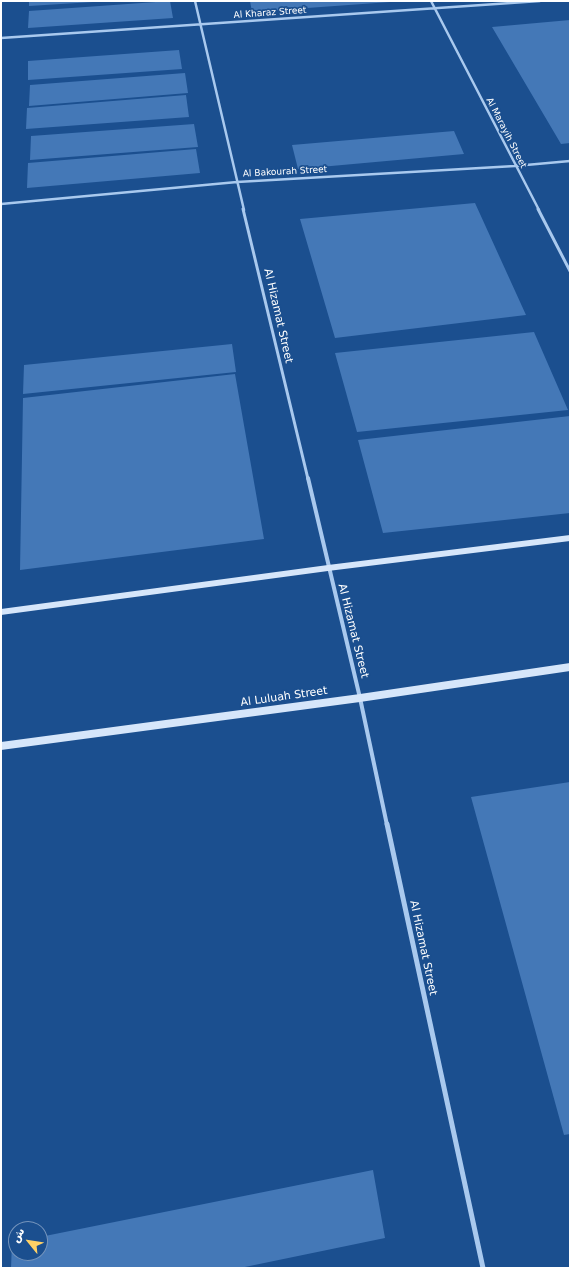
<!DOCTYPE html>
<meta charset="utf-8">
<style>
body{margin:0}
#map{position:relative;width:571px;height:1269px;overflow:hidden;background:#1b4f8f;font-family:"DejaVu Sans",Vazirmatn,sans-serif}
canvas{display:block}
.frame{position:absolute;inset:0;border:2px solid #fff;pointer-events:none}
.north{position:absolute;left:8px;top:1221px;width:40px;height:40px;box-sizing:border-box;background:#1b4f8f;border:1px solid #7695bc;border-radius:50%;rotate:300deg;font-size:11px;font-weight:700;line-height:16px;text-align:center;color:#fff}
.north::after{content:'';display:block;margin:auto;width:14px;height:18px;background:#ffd166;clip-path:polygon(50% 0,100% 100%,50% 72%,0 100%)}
</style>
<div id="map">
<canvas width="571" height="1269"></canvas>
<div class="frame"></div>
<div class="north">ش</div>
</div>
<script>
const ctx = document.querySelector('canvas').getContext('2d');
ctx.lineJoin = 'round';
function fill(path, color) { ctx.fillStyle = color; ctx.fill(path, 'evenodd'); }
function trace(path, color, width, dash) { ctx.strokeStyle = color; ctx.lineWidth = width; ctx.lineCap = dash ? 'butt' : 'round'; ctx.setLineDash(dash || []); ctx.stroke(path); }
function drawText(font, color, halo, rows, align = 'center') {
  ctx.font = font + ' "DejaVu Sans",sans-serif'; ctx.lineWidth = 3.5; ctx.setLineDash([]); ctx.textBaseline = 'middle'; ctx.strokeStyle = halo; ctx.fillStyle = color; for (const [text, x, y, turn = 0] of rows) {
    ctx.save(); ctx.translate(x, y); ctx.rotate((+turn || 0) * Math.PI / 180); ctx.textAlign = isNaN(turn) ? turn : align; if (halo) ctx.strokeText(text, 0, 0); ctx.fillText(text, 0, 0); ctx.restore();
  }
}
const building = new Path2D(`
 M29,1H93V2L29,6Z
 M170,1L173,18L28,28L29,11Z
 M250,1H390V2L252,12Z
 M570,20V143L561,144L492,27Z
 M179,50L182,69L28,80V61Z
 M185,73L188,93L29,106L30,85Z
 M186,95L189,117L26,129L27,108Z
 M194,124L198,147L30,160L31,136Z
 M454,131L464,154L298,169L292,145Z
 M196,149L200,173L27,188L28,163Z
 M475,203L526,315L335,338L300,219Z
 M534,332L568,410L357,432L335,353Z
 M232,344L236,372L23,394L24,365Z
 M235,374L264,539L20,570L23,398Z
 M570,416V513L383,533L358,440Z
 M570,782V1134L564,1135L471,797Z
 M373,1170L385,1238L240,1268H11L12,1242L16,1241V1253H40V1237Z`);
const streetFar3 = new Path2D(`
 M195,1L244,210
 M431,1L539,210
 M1,38L540,1
 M1,204L237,182L515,166L570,161`);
const streetFar2 = new Path2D(`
 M243,209L308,479
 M538,209L570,271`);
const streetFar1 = new Path2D(`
 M308,478L360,698L387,825`);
const street = new Path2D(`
 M387,824L483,1268`);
const secondary = new Path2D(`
 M570,535V541L328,571L1,615V609L328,565Z
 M570,663V671L360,702L1,750V742L360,694Z`);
const farStreetnames = [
 ["Al Kharaz Street",270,13,-4],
 ["Al Marayih Street",506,133,63],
 ["Al Bakourah Street",285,172,-3]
];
const streetNames = [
 ["Al Hizamat Street",278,316,77],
 ["Al Hizamat Street",353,631,76],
 ["Al Luluah Street",284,697,-8],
 ["Al Hizamat Street",423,948,78]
];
fill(building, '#4478b7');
trace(streetFar3, '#a9c9ee', 2.5);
trace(streetFar2, '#a9c9ee', 3);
trace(streetFar1, '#a9c9ee', 4);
trace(street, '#a9c9ee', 5);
fill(secondary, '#d6e6fa');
drawText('9px', '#fff', '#1b4f8f', farStreetnames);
drawText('11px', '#fff', '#1b4f8f', streetNames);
</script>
